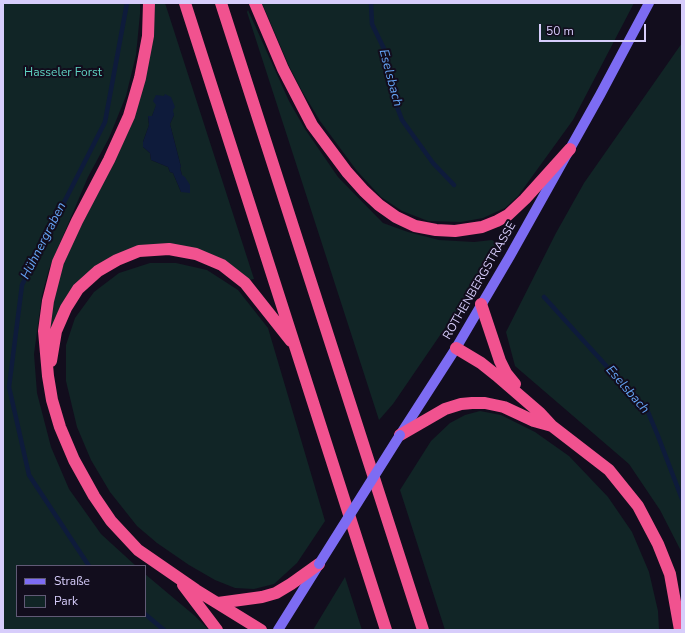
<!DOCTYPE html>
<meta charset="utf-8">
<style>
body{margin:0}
#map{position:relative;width:685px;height:633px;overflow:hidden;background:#120d1d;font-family:"Nunito Sans",sans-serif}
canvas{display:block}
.frame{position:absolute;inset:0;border:4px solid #d7cdfb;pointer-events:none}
.legend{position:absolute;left:16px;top:565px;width:130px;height:52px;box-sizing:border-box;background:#120d1d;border:1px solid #615a76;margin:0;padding:5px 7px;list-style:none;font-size:12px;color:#d7cdfb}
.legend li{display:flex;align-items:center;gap:8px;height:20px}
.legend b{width:20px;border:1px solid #615a76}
.scale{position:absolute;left:539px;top:24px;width:107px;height:18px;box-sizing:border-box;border:2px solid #d7cdfb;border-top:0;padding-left:5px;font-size:12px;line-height:14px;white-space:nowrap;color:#d7cdfb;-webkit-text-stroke:3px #120d1d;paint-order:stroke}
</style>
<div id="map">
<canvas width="685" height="633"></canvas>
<div class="frame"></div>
<ul class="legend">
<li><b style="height:5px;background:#7d6cf3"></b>Straße</li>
<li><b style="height:11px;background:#112526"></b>Park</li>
</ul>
<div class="scale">50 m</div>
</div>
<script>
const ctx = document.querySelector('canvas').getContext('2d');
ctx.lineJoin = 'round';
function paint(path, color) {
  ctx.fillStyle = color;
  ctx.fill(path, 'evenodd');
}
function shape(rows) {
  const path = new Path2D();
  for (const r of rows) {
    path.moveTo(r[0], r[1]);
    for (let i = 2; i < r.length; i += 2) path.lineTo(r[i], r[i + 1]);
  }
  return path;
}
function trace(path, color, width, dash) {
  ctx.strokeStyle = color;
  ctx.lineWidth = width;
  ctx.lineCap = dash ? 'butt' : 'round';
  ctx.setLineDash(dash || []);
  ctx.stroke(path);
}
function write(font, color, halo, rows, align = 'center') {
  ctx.font = font + ' "Nunito Sans",sans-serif';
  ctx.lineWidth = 4;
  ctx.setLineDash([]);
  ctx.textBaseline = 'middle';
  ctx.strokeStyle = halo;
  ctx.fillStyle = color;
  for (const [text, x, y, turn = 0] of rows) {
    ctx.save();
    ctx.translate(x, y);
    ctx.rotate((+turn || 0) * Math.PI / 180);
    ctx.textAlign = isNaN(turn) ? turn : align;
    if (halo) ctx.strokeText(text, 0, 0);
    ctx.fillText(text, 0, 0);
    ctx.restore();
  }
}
const green = shape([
 [3,3,140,3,140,14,136,55,126,96,109,138,88,177,49,269,42,295,34,354,37,393,51,447,69,489,101,534,136,566,17,566,17,616,145,616,145,574,195,616,209,630,3,630],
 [155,3,165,3,254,279,248,280,191,248,102,263,51,336,48,333,49,316,63,261,107,174,153,33],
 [164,96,174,115,170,124,181,167,180,168,182,175,181,192,173,173,170,172,168,167,151,160,150,153,143,147,143,142,149,125,148,117,152,116,157,104],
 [262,3,634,3,573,120,518,196,505,208,483,218,461,222,428,221,402,211,381,197,357,171,320,121,302,91,289,66],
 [248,10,289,101,305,129,338,177,383,223,408,232,439,240,474,242,492,240,501,246,393,404,379,420,247,12],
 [682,43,682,553,660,510,629,464,515,366,506,332,556,233,584,183],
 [150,263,176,263,207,270,238,290,268,328,325,521,297,563,274,584,254,589,235,588,215,580,189,565,157,543,137,526,110,492,91,460,77,427,66,381,66,345,75,318,94,292,119,273],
 [480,411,501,415,535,432,569,456,608,497,632,532,649,572,658,611,659,630,445,630,400,490,431,441,450,423,465,415],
 [345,577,362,630,313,630]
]);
const water = shape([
 [165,94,171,97,175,107,173,110,174,115,170,124,181,167,180,168,182,175,185,177,190,185,190,193,181,192,173,173,170,172,168,167,151,160,150,153,143,147,143,142,149,125,148,116,152,116,156,105,153,101,156,95,164,96]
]);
const stream = shape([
 [371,3,372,24,387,55,391,91,402,120,433,163,454,185],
 [544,297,648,412,658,436,682,499],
 [89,566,29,475,9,387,22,285,105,122,127,3],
 [145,614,164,630]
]);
const secondary = shape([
 [400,435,456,348,510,256,600,95,649,3],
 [278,630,318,566]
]);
const motorway = shape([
 [149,3,148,36,140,78,129,116,109,160,77,221,58,262,48,301,44,331,48,376,52,400,60,427,74,460,94,496,111,521,138,550,196,590,261,630],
 [185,3,386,630],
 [221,3,423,630],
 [255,3,283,69,312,125,347,172,364,191,379,205,396,217,415,226,436,230,455,231,482,227,497,221,508,215,525,199,570,149],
 [481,304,500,361,506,373,515,384],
 [456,348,481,363,496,375,540,413,552,426,609,470,638,506,658,544,670,574,680,630],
 [51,361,56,331,66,308,78,289,98,271,117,260,139,251,169,249,196,254,222,265,245,283,291,341],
 [400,435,445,409,461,404,472,403,485,403,504,407,534,421,552,426],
 [183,585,217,630],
 [218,603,262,597,276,593,291,584,319,564]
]);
const secondaryBridge = shape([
 [319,564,400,435]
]);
const parkNames = [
 ["Hasseler Forst",63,73]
];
const streetNames = [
 ["ROTHENBERGSTRASSE",480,281,-60]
];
const waterNames = [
 ["Eselsbach",390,78,75],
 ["Hühnergraben",44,241,-63],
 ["Eselsbach",627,390,49]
];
paint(green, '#112526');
paint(water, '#0e1b3b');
trace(stream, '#0e1b3b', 4.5);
trace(secondary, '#7d6cf3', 10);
trace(motorway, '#f1528f', 12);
trace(secondaryBridge, '#7d6cf3', 10);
write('12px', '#60d4c3', '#120d1d', parkNames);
write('12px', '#d7cdfb', '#120d1d', streetNames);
write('italic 13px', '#64a3f3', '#120d1d', waterNames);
</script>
